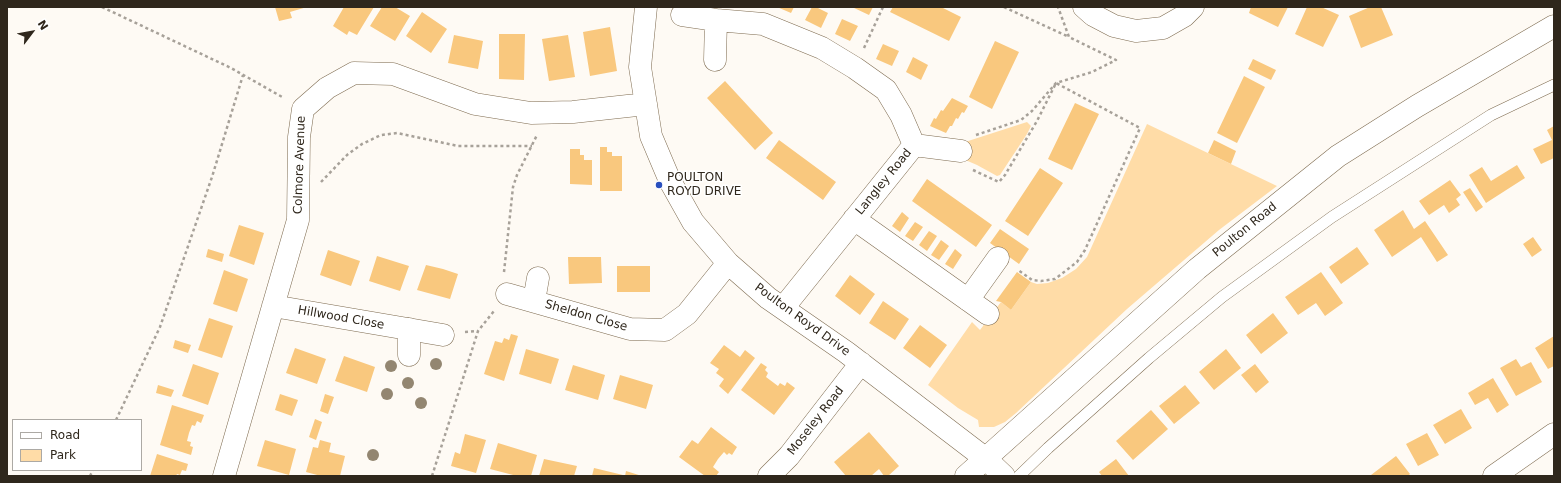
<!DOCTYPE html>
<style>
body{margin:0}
#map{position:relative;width:1561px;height:483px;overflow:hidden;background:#fefaf4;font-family:"DejaVu Sans",sans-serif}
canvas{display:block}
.frame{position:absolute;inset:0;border:8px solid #2f271c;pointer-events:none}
.legend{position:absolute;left:12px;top:419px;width:130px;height:52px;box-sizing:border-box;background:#fff;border:1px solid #aca9a4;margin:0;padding:5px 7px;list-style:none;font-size:12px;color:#2f271c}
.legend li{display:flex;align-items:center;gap:8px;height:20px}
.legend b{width:20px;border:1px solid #aca9a4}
.north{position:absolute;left:12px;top:12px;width:40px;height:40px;-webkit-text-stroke:3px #fff;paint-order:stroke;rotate:58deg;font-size:11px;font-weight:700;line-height:16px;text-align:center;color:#2f271c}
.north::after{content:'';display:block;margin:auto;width:14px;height:18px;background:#2f271c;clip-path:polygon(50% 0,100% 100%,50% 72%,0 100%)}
</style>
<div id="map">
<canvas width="1561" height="483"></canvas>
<div class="frame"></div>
<ul class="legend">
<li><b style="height:5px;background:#fff"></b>Road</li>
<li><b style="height:11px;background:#ffdca7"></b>Park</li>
</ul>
<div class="north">N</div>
</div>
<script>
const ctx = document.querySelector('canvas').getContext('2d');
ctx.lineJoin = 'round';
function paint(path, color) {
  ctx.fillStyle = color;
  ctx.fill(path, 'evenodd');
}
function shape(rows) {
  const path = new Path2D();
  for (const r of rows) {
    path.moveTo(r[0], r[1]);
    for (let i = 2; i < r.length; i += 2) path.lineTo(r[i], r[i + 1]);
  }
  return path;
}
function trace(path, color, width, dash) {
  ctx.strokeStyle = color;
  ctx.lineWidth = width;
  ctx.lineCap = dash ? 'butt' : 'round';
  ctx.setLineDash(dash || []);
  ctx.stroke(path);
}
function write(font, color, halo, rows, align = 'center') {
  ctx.font = font + ' "DejaVu Sans",sans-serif';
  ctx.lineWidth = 3;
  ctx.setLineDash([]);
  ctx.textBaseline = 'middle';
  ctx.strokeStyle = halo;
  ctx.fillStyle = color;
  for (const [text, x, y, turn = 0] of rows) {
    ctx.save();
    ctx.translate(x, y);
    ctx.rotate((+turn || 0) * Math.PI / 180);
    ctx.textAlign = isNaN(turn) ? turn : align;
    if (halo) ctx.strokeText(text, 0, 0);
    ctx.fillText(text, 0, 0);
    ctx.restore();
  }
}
const green = shape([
 [1027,122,1031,126,1027,134,1000,175,997,176,977,165,963,159,965,142],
 [1147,124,1277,186,1219,230,1127,309,1016,413,1005,422,994,427,979,427,978,420,958,408,928,385,972,322,980,330,1001,302,1011,310,1031,282,1037,284,1048,283,1062,278,1076,269,1087,257]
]);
const building = shape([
 [275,7,307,7,290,12,292,18,279,21],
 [344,7,374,7,357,35,349,31,347,35,333,26],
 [382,7,395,7,410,16,395,41,370,26],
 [777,7,794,7,791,13],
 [812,7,816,7,828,13,821,28,805,20],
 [852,7,873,7,869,15],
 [893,7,941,7,961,17,949,41,890,12],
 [1251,7,1288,7,1278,27,1249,13],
 [1307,7,1321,7,1339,15,1323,47,1295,34],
 [1370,7,1381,7,1393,35,1361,48,1349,16],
 [422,12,447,29,431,53,406,36],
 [842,19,858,26,850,41,835,34],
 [610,27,617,71,590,76,583,32],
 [499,34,525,34,524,80,499,79],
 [454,35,483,41,478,69,448,63],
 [568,35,575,77,549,81,542,39],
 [995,41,1019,52,992,109,969,97],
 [883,44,899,51,892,66,876,59],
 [913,57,928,65,921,80,906,72],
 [1253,59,1276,70,1271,80,1248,69],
 [1244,76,1265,87,1237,143,1217,133],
 [725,81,773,133,755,150,707,98],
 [952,98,968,106,964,113,962,112,958,119,956,118,952,126,950,126,946,133,930,126,934,118,936,119,941,110,943,111],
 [1075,103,1099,114,1072,170,1048,159],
 [1554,126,1554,158,1541,164,1533,149,1552,140,1547,130],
 [779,140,836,182,823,200,766,158],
 [1214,140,1236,151,1231,164,1208,153],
 [600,147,607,147,607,152,612,152,612,156,622,156,622,191,600,191],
 [570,149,580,149,580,155,584,155,584,160,592,160,592,185,570,184],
 [1517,165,1525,178,1486,203,1469,175,1482,167,1491,181],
 [1040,168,1063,183,1028,236,1005,221],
 [927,179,992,225,976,247,912,201],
 [1450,180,1461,195,1456,199,1460,205,1449,213,1444,205,1429,215,1419,201],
 [1470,188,1483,207,1476,212,1463,192],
 [1403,210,1414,229,1425,221,1448,255,1437,262,1421,237,1392,257,1374,230],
 [902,212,909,218,900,232,892,226],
 [915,222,923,227,913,241,905,236],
 [239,225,264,233,254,265,229,256],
 [1000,229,1029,249,1019,264,990,243],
 [929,231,937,236,927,251,919,245],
 [1533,237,1542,250,1532,257,1523,244],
 [941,240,949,246,939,260,931,255],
 [1357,247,1369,264,1341,284,1329,267],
 [208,249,224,254,222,262,206,257],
 [955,249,962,255,953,269,945,264],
 [328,250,360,261,351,286,320,275],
 [377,256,409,266,400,291,369,281],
 [568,257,601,257,602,283,569,284],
 [426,265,443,269,458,274,450,299,417,290],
 [617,266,650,266,650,292,617,292],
 [224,270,248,279,237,312,213,304],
 [1017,272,1031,282,1011,310,1001,302,996,301],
 [1321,272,1343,303,1325,316,1316,303,1298,315,1285,297],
 [850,275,875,294,860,315,835,296],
 [883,301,909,319,895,340,869,323],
 [1273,313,1288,333,1261,354,1246,335],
 [209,318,233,326,222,358,198,350],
 [920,325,947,345,930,368,903,348],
 [511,334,518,336,504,381,484,374,495,341,502,343,504,338,509,340],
 [1554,336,1554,366,1548,369,1535,348],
 [175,340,191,345,188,353,173,348],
 [724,345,740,357,745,350,755,358,728,394,719,386,724,379,716,373,719,369,710,363],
 [295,348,326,359,317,384,286,373],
 [526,349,559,359,551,384,519,374],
 [1226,349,1241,368,1214,390,1199,372],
 [344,356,375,367,367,392,335,381],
 [1516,359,1521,367,1531,362,1542,382,1516,396,1500,368],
 [761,363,767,367,765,370,768,373,766,377,778,386,780,383,785,386,787,382,795,388,774,415,741,390],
 [193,364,219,373,208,405,182,396],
 [1255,364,1269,382,1256,393,1241,375],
 [573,365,605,375,598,400,565,390],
 [620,375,653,385,646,409,613,399],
 [1493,378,1509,405,1497,413,1488,398,1475,405,1468,393],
 [158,385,174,390,171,397,156,393],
 [1185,385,1200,403,1174,424,1159,406],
 [280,394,298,400,292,416,275,410],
 [325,394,334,397,328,414,320,411],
 [172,405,204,415,201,423,197,421,195,426,192,425,189,433,187,441,191,442,190,446,193,447,191,455,160,445],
 [1461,409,1472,428,1445,444,1433,425],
 [1151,410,1168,429,1133,460,1116,441],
 [315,419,322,422,316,440,309,437],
 [711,427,737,447,732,455,729,453,727,455,724,452,718,459,713,467,719,472,716,476,705,476,679,457,692,440,698,444],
 [869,432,899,466,888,476,884,476,879,469,871,476,846,476,834,462],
 [1427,433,1439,455,1418,466,1406,444],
 [465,434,486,440,476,473,451,466,455,452,460,454],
 [265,440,296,449,289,475,257,466],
 [320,440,331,443,329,452,345,456,340,476,321,476,306,472,313,447,318,448],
 [498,443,537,455,531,476,517,476,490,469],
 [157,454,188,464,186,471,182,470,180,475,177,474,176,476,150,476],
 [1396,456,1410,474,1408,476,1372,476,1371,475],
 [544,459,577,466,574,476,539,476],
 [1116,459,1129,476,1102,476,1099,472],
 [594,468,623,475,623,476,592,476],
 [626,471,642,476,625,476]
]);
const path = shape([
 [102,7,231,68,284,98],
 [1004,7,1069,37,1058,7],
 [864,48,883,7],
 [976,135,1021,120,1032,111,1056,83,1092,72,1116,60,1069,37],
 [973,170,999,182,1005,175,1037,121,1056,83,1140,128,1085,250,1077,262,1055,279,1041,281,1032,280,1018,270],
 [321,182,347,155,362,144,381,135,397,133,458,146,532,146],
 [504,272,513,187,517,175,537,135],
 [465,332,478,331],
 [116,420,160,327,212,177,243,75],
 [90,476,93,470],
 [432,476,478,331,494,311]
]);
const lane = shape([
 [1019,476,1048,448,1149,358,1222,297,1332,217,1491,115,1554,85]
]);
const street = shape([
 [646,7,640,67,651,136,670,181,693,222,728,263,768,298,846,352,986,459,1004,476],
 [1084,7,1093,15,1114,26,1136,31,1163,28,1184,16,1193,7],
 [682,15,716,20,763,24,822,48,855,68,886,90,901,115,914,145],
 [715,60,716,20],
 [914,145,961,151],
 [854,219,988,314],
 [507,294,630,329,665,330,687,314,728,263],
 [968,300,998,258],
 [534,301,538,278],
 [273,306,443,335],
 [783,308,914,145],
 [409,329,409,355],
 [224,476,298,220,299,137,303,109,327,88,354,73,393,74,475,104,531,113,573,112,646,104],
 [769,476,789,456,861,363],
 [1494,476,1554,434]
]);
const secondary = shape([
 [966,476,1197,269,1338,156,1417,106,1554,26]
]);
const trees = [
 [436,364],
 [391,366],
 [408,383],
 [387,394],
 [421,403],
 [373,455]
];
const markers = [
 [659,185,4,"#294fbe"]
];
const streetNames = [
 ["Colmore Avenue",300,165,-88],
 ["Langley Road",884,182,-51],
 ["Poulton Road",1245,230,-39],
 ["Sheldon Close",586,316,16],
 ["Hillwood Close",341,318,10],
 ["Poulton Royd Drive",802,320,36],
 ["Moseley Road",816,421,-52]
];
const poiNames = [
 ["POULTON",667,178],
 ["ROYD DRIVE",667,192]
];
paint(green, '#ffdca7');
paint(building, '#f9c87e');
trace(lane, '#7e6b50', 12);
trace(street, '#7e6b50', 23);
trace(secondary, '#7e6b50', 23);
trace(path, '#a7a199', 2.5, [3, 3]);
trace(lane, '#fff', 11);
trace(street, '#fff', 22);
trace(secondary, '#fff', 22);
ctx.fillStyle = '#938671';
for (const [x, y] of trees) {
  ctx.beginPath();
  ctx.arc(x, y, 6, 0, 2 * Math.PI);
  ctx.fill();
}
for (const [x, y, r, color] of markers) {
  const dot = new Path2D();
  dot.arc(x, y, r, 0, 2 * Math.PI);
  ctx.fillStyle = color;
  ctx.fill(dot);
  trace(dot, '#fff', 1.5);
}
write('12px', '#2f271c', '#fff', streetNames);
write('12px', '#2f271c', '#fff', poiNames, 'left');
</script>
